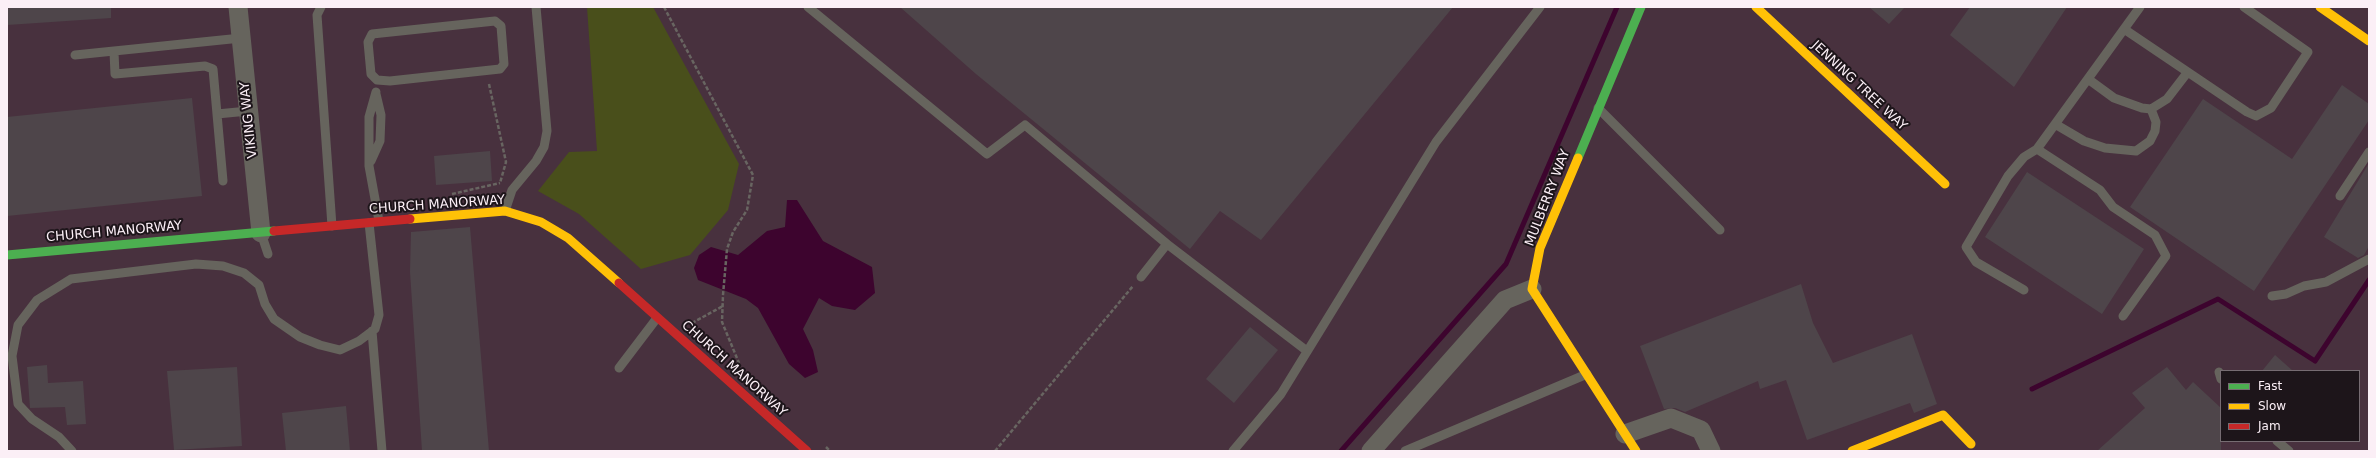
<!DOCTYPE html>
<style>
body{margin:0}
#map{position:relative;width:2376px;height:458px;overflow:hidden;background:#382e33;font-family:"DejaVu Sans",sans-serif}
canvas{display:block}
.frame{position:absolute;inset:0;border:8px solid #fbeff6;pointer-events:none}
.legend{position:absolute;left:2220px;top:370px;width:140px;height:72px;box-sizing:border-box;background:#1d151a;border:1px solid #766c72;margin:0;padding:5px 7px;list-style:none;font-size:12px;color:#fbeff6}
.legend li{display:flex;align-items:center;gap:8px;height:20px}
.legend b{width:20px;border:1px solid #766c72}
</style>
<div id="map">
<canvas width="2376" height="458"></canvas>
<div class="frame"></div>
<ul class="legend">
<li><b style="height:5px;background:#4caf50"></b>Fast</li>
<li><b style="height:5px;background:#ffc107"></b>Slow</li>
<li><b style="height:5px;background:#c62828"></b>Jam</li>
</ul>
</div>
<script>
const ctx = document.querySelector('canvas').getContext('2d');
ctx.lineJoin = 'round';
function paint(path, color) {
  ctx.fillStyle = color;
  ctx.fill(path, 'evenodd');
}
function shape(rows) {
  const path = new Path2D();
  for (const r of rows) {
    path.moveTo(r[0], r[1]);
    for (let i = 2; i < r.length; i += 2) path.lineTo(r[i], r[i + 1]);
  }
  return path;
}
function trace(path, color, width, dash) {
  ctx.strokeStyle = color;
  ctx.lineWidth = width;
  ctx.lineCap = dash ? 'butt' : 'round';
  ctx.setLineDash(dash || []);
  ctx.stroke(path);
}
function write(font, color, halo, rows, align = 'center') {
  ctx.font = font + ' "DejaVu Sans",sans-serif';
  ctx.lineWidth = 4;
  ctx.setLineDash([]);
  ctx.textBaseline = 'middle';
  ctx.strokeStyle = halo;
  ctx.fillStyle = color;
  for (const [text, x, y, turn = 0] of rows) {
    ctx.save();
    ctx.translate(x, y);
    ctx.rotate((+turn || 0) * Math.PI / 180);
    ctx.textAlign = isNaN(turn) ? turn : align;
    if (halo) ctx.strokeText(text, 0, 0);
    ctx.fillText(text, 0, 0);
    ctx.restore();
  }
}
const built = shape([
 [7,7,2369,7,2369,451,7,451],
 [2221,371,2359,371,2359,441,2221,441]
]);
const green = shape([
 [587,7,653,7,739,164,728,210,690,255,641,269,579,214,538,191,569,152,597,151]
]);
const water = shape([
 [787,200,797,200,823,241,872,267,875,293,855,310,832,306,819,298,803,329,813,350,818,372,805,378,789,364,758,308,746,299,698,280,694,268,699,255,711,247,738,255,767,231,785,227]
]);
const stream = shape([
 [2032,389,2218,299,2315,361,2369,280],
 [1341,451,1506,264,1617,7]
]);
const building = shape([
 [7,7,111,7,111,18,7,25],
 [900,7,1453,7,1261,240,1220,211,1190,249,976,74],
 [1869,7,1905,7,1889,24],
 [1970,7,2067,7,2014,87,1950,35],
 [2342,85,2369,104,2369,120,2254,291,2130,207,2203,99,2292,159],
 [192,98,202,196,7,216,7,117],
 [490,151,492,181,436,185,434,156],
 [2369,163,2369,246,2364,255,2358,258,2324,237],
 [2027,172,2144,249,2102,314,1985,237],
 [470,227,489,451,422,451,410,272,411,232],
 [1801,284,1813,323,1833,363,1912,334,1937,404,1914,413,1910,403,1807,440,1786,380,1760,389,1758,381,1685,412,1675,408,1664,409,1640,346],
 [1250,327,1278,350,1234,403,1206,379],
 [2275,355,2293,371,2262,371],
 [47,365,48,383,83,381,86,424,67,425,65,407,30,408,27,367],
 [237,367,242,446,174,450,167,371],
 [2167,367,2186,390,2193,382,2221,408,2221,451,2097,451,2145,408,2132,393],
 [346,406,350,451,286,451,282,413]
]);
const path = shape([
 [664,7,753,175,747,210,733,232,727,249,723,295,722,322,739,363],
 [489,84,506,162,500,183],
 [452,194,500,183],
 [692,323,723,306],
 [826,447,830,451],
 [995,451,1133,286]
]);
const lane = shape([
 [321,7,317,15,332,226],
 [808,7,987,154,1025,125,1167,244],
 [495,21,501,26,504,64,500,69,390,81,377,80,371,74,368,42,372,34,495,21],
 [2124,29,2247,112,2256,116,2271,108,2308,52,2244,7],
 [114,52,115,74,205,66,213,69,217,114,248,111],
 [75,55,241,38],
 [2088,79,2114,98,2142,108,2151,109,2167,99,2187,73],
 [376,92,369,117,369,166,379,221],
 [1598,108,1720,230],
 [217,114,223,181],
 [2055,124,2084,141,2105,148,2136,151,2150,141,2155,131,2156,122,2151,109],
 [371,161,380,141,381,115,376,94],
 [2340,196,2369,152],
 [505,211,512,190,536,161,544,147,547,131,536,7],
 [261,233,268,254],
 [1141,277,1167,244,1307,351],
 [2024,290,1976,262,1966,247,2008,176,2024,157,2037,149],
 [2272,296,2286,294,2304,286,2326,282,2369,259],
 [2123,316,2166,256,2155,235,2113,207,2100,190,2037,149,2140,7],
 [372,331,382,451],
 [619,368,657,318],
 [2219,372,2221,379],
 [2277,441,2289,451],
 [72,451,59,437,32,419,18,404,12,356,18,325,37,300,71,279,196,264,223,266,244,273,259,285,265,304,274,319,300,337,320,345,340,350,359,341,375,329,379,315,369,223],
 [1233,451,1281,394,1436,142,1540,7],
 [1405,451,1587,374]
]);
const street = shape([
 [238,7,261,233],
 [1625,434,1671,418,1701,430,1711,451],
 [1371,451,1505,300,1532,289]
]);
const fast = shape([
 [1578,158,1641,7],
 [7,255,274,231]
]);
const slow = shape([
 [1756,7,1945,184],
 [2320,7,2369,41],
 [1578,158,1540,248,1532,289,1636,451],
 [410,219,505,211,541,222,568,238,619,283],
 [1852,451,1943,415,1971,444]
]);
const jam = shape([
 [274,231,410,219],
 [619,283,807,451]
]);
const streetNames = [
 ["JENNING TREE WAY",1859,86,43],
 ["VIKING WAY",249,120,-96],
 ["MULBERRY WAY",1548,198,-69],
 ["CHURCH MANORWAY",437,205,-4],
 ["CHURCH MANORWAY",114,232,-5],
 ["CHURCH MANORWAY",734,369,42]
];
paint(built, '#48313e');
paint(green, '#494f1b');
paint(water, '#3d042e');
trace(stream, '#3d042e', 5);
paint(building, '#4e454a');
trace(path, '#686561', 2.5, [4, 2]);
trace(lane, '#66645d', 9);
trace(street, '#66645d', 19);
trace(fast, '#4caf50', 9);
trace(slow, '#ffc107', 9);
trace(jam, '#c62828', 9);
write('13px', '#fbeff6', '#1d151a', streetNames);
</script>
